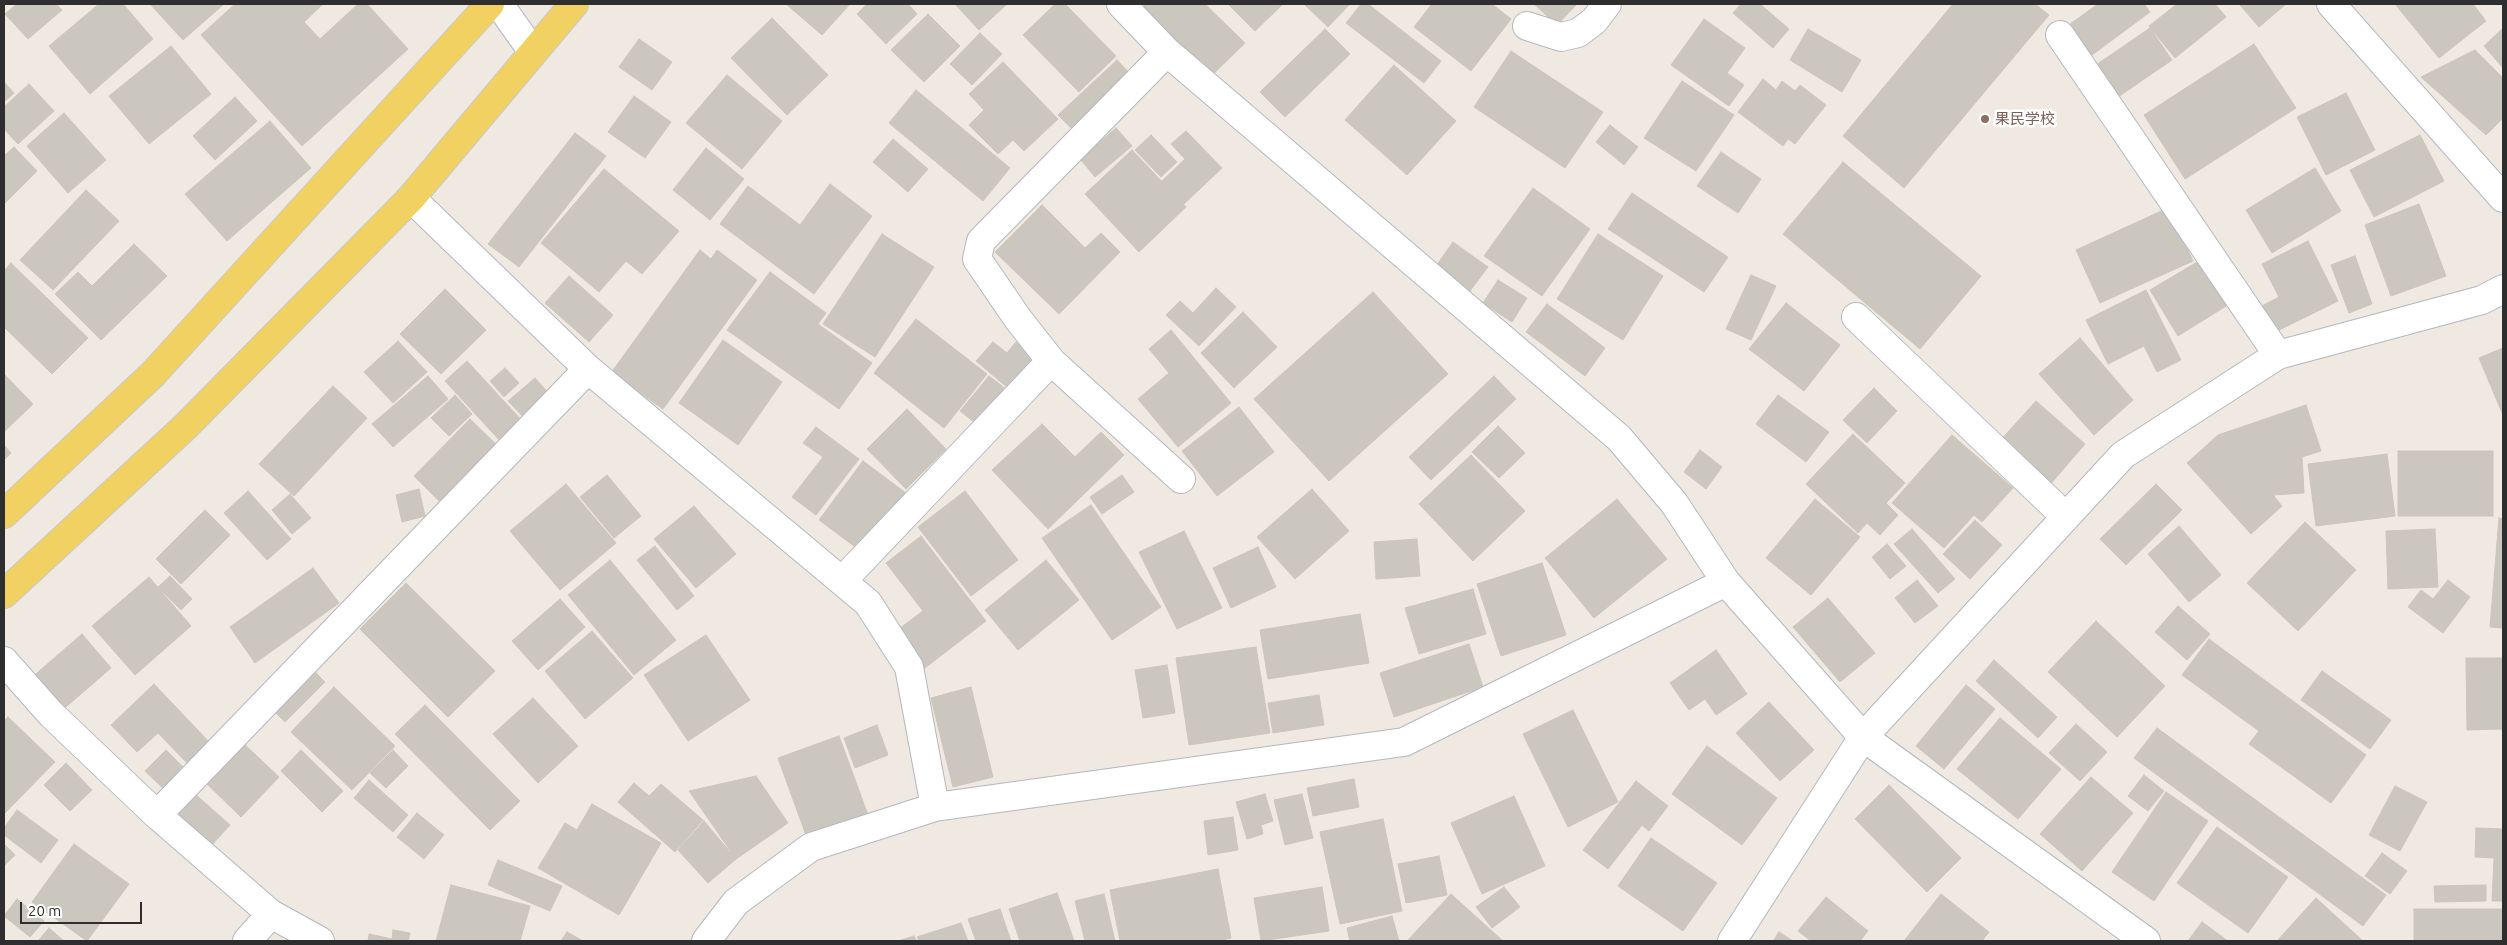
<!DOCTYPE html>
<meta charset="utf-8">
<style>
body{margin:0}
#map{position:relative;width:2507px;height:945px;overflow:hidden;background:#efe9e1;font-family:Ubuntu,sans-serif}
canvas{display:block}
.frame{position:absolute;inset:0;border:5px solid #2e2e2e;pointer-events:none}
.scale{position:absolute;left:20px;top:902px;width:122px;height:22px;box-sizing:border-box;border:2px solid #2e2e2e;border-top:0;padding-left:6px;font-size:15px;line-height:18px;white-space:nowrap;color:#2e2e2e;-webkit-text-stroke:4px #fff;paint-order:stroke}
</style>
<div id="map">
<canvas width="2507" height="945"></canvas>
<div class="frame"></div>
<div class="scale">20 m</div>
</div>
<script>
const ctx = document.querySelector('canvas').getContext('2d');
ctx.lineJoin = 'round';
function paint(path, color) {
  ctx.fillStyle = color;
  ctx.fill(path, 'evenodd');
}
function shape(rows) {
  const path = new Path2D();
  for (const r of rows) {
    path.moveTo(r[0], r[1]);
    for (let i = 2; i < r.length; i += 2) path.lineTo(r[i], r[i + 1]);
  }
  return path;
}
function trace(path, color, width, dash) {
  ctx.strokeStyle = color;
  ctx.lineWidth = width;
  ctx.lineCap = dash ? 'butt' : 'round';
  ctx.setLineDash(dash || []);
  ctx.stroke(path);
}
function write(font, color, halo, rows, align = 'center') {
  ctx.font = font + ' Ubuntu,"Noto Sans SC",sans-serif';
  ctx.lineWidth = 5;
  ctx.setLineDash([]);
  ctx.textBaseline = 'middle';
  ctx.strokeStyle = halo;
  ctx.fillStyle = color;
  for (const [text, x, y, turn = 0] of rows) {
    ctx.save();
    ctx.translate(x, y);
    ctx.rotate((+turn || 0) * Math.PI / 180);
    ctx.textAlign = isNaN(turn) ? turn : align;
    if (halo) ctx.strokeText(text, 0, 0);
    ctx.fillText(text, 0, 0);
    ctx.restore();
  }
}
const building = shape([
 [17,4,56,4,62,10,28,39,5,14,17,4],
 [99,4,123,4,153,39,90,94,49,46,99,4],
 [150,4,224,4,183,40,150,4],
 [235,4,323,4,304,22,320,39,358,4,367,4,408,49,302,146,201,35,235,4],
 [786,4,850,4,822,35,786,4],
 [867,4,908,4,917,14,886,44,857,14,867,4],
 [955,4,1007,4,979,30,955,4],
 [1055,4,1065,4,1116,56,1079,92,1023,35,1055,4],
 [1146,4,1205,4,1245,43,1206,81,1137,13,1146,4],
 [1228,4,1283,4,1255,31,1228,4],
 [1304,4,1350,4,1328,27,1304,4],
 [1361,4,1368,4,1441,61,1424,83,1346,23,1361,4],
 [1432,4,1492,4,1511,19,1471,71,1414,27,1432,4],
 [1534,4,1577,4,1557,25,1534,4],
 [1741,4,1760,4,1789,29,1773,48,1733,13,1741,4],
 [1953,4,2035,4,2049,15,1904,188,1843,136,1953,4],
 [2098,4,2144,4,2150,12,2088,58,2066,27,2098,4],
 [2177,4,2215,4,2226,17,2175,58,2149,26,2177,4],
 [2239,4,2286,4,2259,27,2239,4],
 [2395,4,2473,4,2486,21,2439,58,2395,4],
 [928,14,960,46,924,82,891,50,928,14],
 [772,18,828,75,787,115,731,58,772,18],
 [1704,19,1745,48,1727,73,1744,85,1729,106,1671,65,1704,19],
 [2150,28,2172,60,2118,97,2096,65,2150,28],
 [2503,28,2503,68,2484,46,2503,28],
 [1325,29,1350,54,1285,117,1260,92,1325,29],
 [1808,29,1861,60,1842,92,1790,60,1808,29],
 [980,33,1002,54,972,85,950,64,980,33],
 [639,39,672,62,652,90,619,67,639,39],
 [2254,44,2296,108,2185,179,2144,115,2254,44],
 [171,46,211,94,149,144,109,96,171,46],
 [2475,50,2503,78,2503,118,2486,135,2421,77,2475,50],
 [1511,51,1603,112,1565,168,1474,107,1511,51],
 [1117,60,1133,77,1075,132,1058,115,1117,60],
 [1003,62,1058,119,1024,151,1013,140,998,154,969,125,984,110,969,94,1003,62],
 [1394,65,1456,121,1407,175,1345,120,1394,65],
 [727,75,782,121,742,169,686,123,727,75],
 [1763,79,1776,90,1782,81,1795,91,1800,85,1826,105,1795,144,1788,139,1783,146,1738,112,1763,79],
 [1682,81,1734,115,1696,171,1644,138,1682,81],
 [4,82,14,93,4,102,4,82],
 [29,84,54,111,18,144,4,129,4,107,29,84],
 [916,90,1010,168,983,201,889,123,916,90],
 [2346,93,2375,150,2326,175,2297,117,2346,93],
 [634,96,671,122,645,158,608,132,634,96],
 [235,97,257,121,215,160,193,136,235,97],
 [64,113,106,160,68,193,27,146,64,113],
 [270,121,311,168,227,241,185,194,270,121],
 [1610,125,1638,147,1624,165,1596,142,1610,125],
 [1116,128,1132,146,1095,177,1080,159,1116,128],
 [1186,131,1222,168,1184,204,1162,181,1185,159,1171,144,1186,131],
 [575,133,606,156,519,267,488,244,575,133],
 [1151,135,1177,162,1161,177,1135,150,1151,135],
 [2420,135,2444,181,2374,217,2350,170,2420,135],
 [893,139,928,169,908,192,873,162,893,139],
 [14,147,37,171,4,204,4,156,14,147],
 [706,148,744,179,710,220,673,190,706,148],
 [1132,150,1186,207,1139,252,1085,194,1132,150],
 [1721,152,1761,179,1738,213,1697,186,1721,152],
 [1843,162,1981,276,1920,349,1783,234,1843,162],
 [2315,168,2341,211,2272,253,2246,210,2315,168],
 [604,169,679,231,642,274,626,261,599,292,541,243,604,169],
 [830,184,872,216,814,294,720,224,748,186,800,225,830,184],
 [1533,188,1590,229,1542,296,1484,256,1533,188],
 [86,190,119,221,53,290,20,260,86,190],
 [1632,193,1728,257,1704,292,1608,229,1632,193],
 [2419,204,2446,276,2391,296,2365,225,2419,204],
 [1042,205,1085,248,1101,233,1120,252,1059,314,995,252,1042,205],
 [2168,208,2193,261,2100,303,2076,250,2168,208],
 [882,234,934,267,875,357,823,324,882,234],
 [1598,234,1663,276,1623,340,1557,299,1598,234],
 [2308,241,2338,301,2273,333,2260,307,2279,297,2262,264,2308,241],
 [1453,242,1488,267,1470,291,1436,266,1453,242],
 [134,244,167,276,101,340,55,294,78,272,92,286,134,244],
 [700,250,711,259,717,250,757,280,663,409,611,373,700,250],
 [2355,256,2372,304,2349,313,2331,265,2355,256],
 [2204,258,2231,303,2178,336,2150,290,2204,258],
 [11,263,88,338,52,374,4,327,4,271,11,263],
 [770,272,826,313,818,324,872,363,839,409,727,330,770,272],
 [1751,275,1776,286,1751,340,1726,329,1751,275],
 [569,276,613,315,589,342,545,303,569,276],
 [1498,280,1527,298,1512,322,1483,303,1498,280],
 [1216,288,1236,307,1199,346,1166,315,1180,301,1193,313,1216,288],
 [445,289,486,330,441,374,400,334,445,289],
 [2146,290,2181,360,2157,372,2144,346,2108,364,2086,320,2146,290],
 [1373,292,1448,374,1329,481,1254,399,1373,292],
 [1786,303,1840,345,1804,391,1749,349,1786,303],
 [1547,304,1605,348,1585,376,1526,332,1547,304],
 [1243,312,1277,347,1234,388,1201,353,1243,312],
 [916,319,987,374,944,428,874,373,916,319],
 [1171,330,1231,403,1178,447,1138,399,1169,373,1149,349,1171,330],
 [2080,338,2133,400,2094,435,2039,374,2080,338],
 [723,340,782,382,738,445,679,403,723,340],
 [398,341,427,372,393,403,364,372,398,341],
 [993,342,1007,353,1016,342,1042,363,1015,394,976,361,993,342],
 [2503,348,2503,415,2479,358,2503,348],
 [467,361,525,424,503,444,445,381,467,361],
 [505,368,519,383,504,397,490,381,505,368],
 [4,374,33,404,5,431,4,430,4,374],
 [428,376,448,399,393,447,372,424,428,376],
 [989,376,1011,393,983,429,960,411,989,376],
 [1494,376,1516,399,1431,480,1409,457,1494,376],
 [535,378,553,398,527,421,508,401,535,378],
 [333,386,367,418,294,496,259,464,333,386],
 [1874,388,1897,411,1867,443,1843,420,1874,388],
 [455,395,472,414,449,436,431,418,455,395],
 [1778,395,1829,432,1806,462,1756,424,1778,395],
 [2036,401,2085,444,2048,487,1998,443,2036,401],
 [2306,405,2321,451,2302,457,2304,493,2273,495,2282,506,2251,534,2187,463,2218,435,2306,405],
 [1239,407,1274,452,1217,496,1182,451,1239,407],
 [907,409,946,449,906,489,867,449,907,409],
 [470,419,501,449,445,507,414,476,470,419],
 [1042,424,1075,457,1101,432,1124,455,1048,529,992,470,1042,424],
 [1498,426,1525,453,1499,478,1472,452,1498,426],
 [816,427,859,459,816,515,792,497,823,457,803,443,816,427],
 [1853,434,1905,483,1886,503,1898,515,1880,535,1867,523,1858,533,1806,484,1853,434],
 [1952,435,2013,488,1982,522,1974,515,1944,548,1892,503,1952,435],
 [4,445,11,453,4,460,4,445],
 [1700,450,1722,467,1706,489,1684,472,1700,450],
 [2398,451,2493,451,2493,516,2398,516,2398,451],
 [2387,454,2395,516,2316,526,2308,464,2387,454],
 [1471,455,1525,511,1473,561,1419,504,1471,455],
 [863,461,906,493,862,552,819,520,863,461],
 [607,475,641,516,614,538,580,497,607,475],
 [1122,475,1134,492,1102,514,1090,497,1122,475],
 [566,484,616,543,560,590,510,531,566,484],
 [2156,484,2182,510,2126,565,2100,539,2156,484],
 [419,489,425,516,402,522,396,495,419,489],
 [1312,489,1349,531,1295,579,1257,537,1312,489],
 [248,491,291,539,267,560,224,513,248,491],
 [965,491,1018,560,971,596,918,527,965,491],
 [290,494,311,518,292,534,272,510,290,494],
 [1617,499,1667,559,1594,618,1545,558,1617,499],
 [1815,499,1860,537,1811,595,1766,558,1815,499],
 [1091,505,1161,607,1112,640,1042,538,1091,505],
 [694,506,736,554,696,588,654,539,694,506],
 [205,510,230,535,181,584,156,559,205,510],
 [2499,518,2503,519,2503,628,2490,627,2499,518],
 [1975,520,2002,545,1970,579,1943,554,1975,520],
 [2305,522,2356,570,2298,631,2247,583,2305,522],
 [2179,526,2221,575,2189,602,2148,554,2179,526],
 [1912,529,1955,579,1938,593,1894,544,1912,529],
 [2435,529,2438,587,2388,589,2386,531,2435,529],
 [1184,531,1222,608,1177,629,1139,552,1184,531],
 [921,536,986,621,921,671,892,634,923,611,886,563,921,536],
 [1417,539,1420,576,1376,579,1374,542,1417,539],
 [1887,544,1906,566,1890,579,1872,557,1887,544],
 [655,546,694,596,677,610,637,560,655,546],
 [1258,547,1276,587,1231,608,1213,568,1258,547],
 [610,560,676,640,634,675,568,595,610,560],
 [1046,560,1079,600,1018,650,985,610,1046,560],
 [1542,563,1566,635,1501,656,1477,584,1542,563],
 [313,568,339,603,255,663,230,627,313,568],
 [170,576,192,599,181,610,158,587,170,576],
 [149,577,191,626,135,675,92,626,149,577],
 [1917,580,1938,606,1915,623,1895,598,1917,580],
 [2448,580,2470,597,2443,633,2408,607,2421,590,2433,599,2448,580],
 [406,583,495,671,448,717,360,629,406,583],
 [1473,589,1486,634,1419,654,1405,608,1473,589],
 [1828,598,1875,653,1840,682,1793,627,1828,598],
 [560,599,585,627,538,670,512,641,560,599],
 [2178,606,2210,634,2187,660,2155,632,2178,606],
 [1360,614,1369,663,1268,679,1260,630,1360,614],
 [2096,621,2165,686,2117,737,2048,672,2096,621],
 [592,631,633,678,585,719,545,671,592,631],
 [82,634,111,668,59,713,30,679,82,634],
 [706,635,750,700,688,741,644,675,706,635],
 [2209,639,2366,755,2331,803,2249,744,2259,731,2182,675,2209,639],
 [1469,644,1483,687,1394,717,1380,673,1469,644],
 [1256,647,1270,733,1189,745,1176,658,1256,647],
 [1716,650,1747,694,1716,715,1705,699,1689,710,1670,683,1716,650],
 [2466,658,2503,658,2503,729,2467,730,2466,658],
 [1994,660,2057,717,2038,738,1976,681,1994,660],
 [307,664,325,682,285,722,268,705,307,664],
 [1167,665,1175,713,1143,718,1135,670,1167,665],
 [2322,671,2391,720,2370,749,2301,700,2322,671],
 [154,684,212,745,190,766,158,733,137,752,111,725,154,684],
 [1966,685,1995,709,1944,769,1916,746,1966,685],
 [334,687,395,746,352,790,291,732,334,687],
 [971,687,993,777,953,787,931,698,971,687],
 [1319,695,1324,725,1273,733,1268,703,1319,695],
 [533,698,578,746,538,783,493,734,533,698],
 [1769,702,1814,750,1780,781,1736,733,1769,702],
 [425,705,520,801,490,830,395,734,425,705],
 [1573,710,1618,802,1568,827,1523,734,1573,710],
 [8,717,55,762,4,814,4,721,8,717],
 [2000,718,2061,769,2018,819,1957,769,2000,718],
 [2076,724,2107,752,2080,781,2049,753,2076,724],
 [877,725,888,755,855,768,844,738,877,725],
 [2157,728,2386,895,2363,926,2134,758,2157,728],
 [839,736,868,815,807,838,778,758,839,736],
 [242,742,279,777,241,817,204,781,242,742],
 [1707,746,1777,798,1742,845,1672,794,1707,746],
 [166,750,191,775,171,796,145,771,166,750],
 [301,750,343,791,322,812,281,771,301,750],
 [393,750,408,766,386,788,370,773,393,750],
 [66,763,92,790,70,811,44,785,66,763],
 [2144,775,2164,791,2148,811,2128,796,2144,775],
 [756,776,788,823,736,859,689,791,756,776],
 [2091,777,2133,813,2082,871,2040,834,2091,777],
 [1354,779,1359,807,1313,816,1307,788,1354,779],
 [369,780,408,815,393,832,354,798,369,780],
 [1636,781,1668,806,1649,831,1642,825,1608,869,1583,850,1636,781],
 [634,783,649,796,661,784,703,820,675,852,618,802,634,783],
 [1889,785,1961,858,1927,892,1855,819,1889,785],
 [186,786,230,825,210,847,166,809,186,786],
 [2395,786,2427,802,2400,851,2369,835,2395,786],
 [2166,792,2208,821,2154,901,2112,872,2166,792],
 [1265,794,1273,821,1261,825,1263,834,1247,839,1236,802,1265,794],
 [1302,794,1313,838,1285,845,1274,800,1302,794],
 [1514,796,1545,866,1482,894,1451,823,1514,796],
 [592,804,661,843,619,915,538,868,565,823,577,830,592,804],
 [17,810,58,840,41,863,4,835,4,828,17,810],
 [417,813,444,835,424,859,397,837,417,813],
 [1233,817,1238,850,1208,855,1204,821,1233,817],
 [1383,819,1402,911,1340,924,1320,832,1383,819],
 [704,821,736,859,708,883,678,850,704,821],
 [2217,827,2288,877,2248,933,2177,883,2217,827],
 [2476,828,2503,829,2503,901,2492,901,2494,858,2475,857,2476,828],
 [1651,838,1717,883,1683,931,1618,886,1651,838],
 [4,844,15,855,4,866,4,844],
 [74,844,129,884,87,941,32,902,74,844],
 [2382,853,2407,871,2390,894,2365,876,2382,853],
 [1439,856,1447,895,1406,903,1398,864,1439,856],
 [498,860,562,886,550,911,488,885,498,860],
 [1218,869,1231,938,1217,941,1120,941,1110,890,1218,869],
 [451,885,530,906,520,941,436,941,451,885],
 [2486,885,2486,901,2435,902,2434,886,2486,885],
 [1322,887,1329,931,1261,941,1254,898,1322,887],
 [1504,887,1520,907,1492,928,1476,907,1504,887],
 [1057,893,1074,941,1020,941,1009,909,1057,893],
 [1104,894,1115,941,1085,941,1075,901,1104,894],
 [1451,894,1503,941,1407,941,1451,894],
 [1941,894,1989,932,1982,941,1904,941,1941,894],
 [1826,897,1868,931,1860,941,1811,941,1798,931,1826,897],
 [2316,898,2363,941,2277,941,2316,898],
 [17,899,44,921,30,937,4,916,17,899],
 [1000,909,1011,941,976,941,968,919,1000,909],
 [2414,909,2503,909,2503,941,2414,941,2414,909],
 [1392,916,1399,941,1350,941,1347,928,1392,916],
 [2202,922,2228,941,2188,941,2202,922],
 [961,923,968,941,919,941,917,937,961,923],
 [49,928,64,941,38,941,49,928],
 [393,930,410,933,408,941,368,941,369,934,392,939,393,930],
 [567,932,583,941,561,941,567,932],
 [1779,932,1793,941,1773,941,1779,932],
 [914,936,916,941,898,941,914,936]
]);
const street = shape([
 [499,4,533,52],
 [1121,4,1167,52,1619,438,1674,503,1726,582,1863,737,2146,941],
 [2331,4,2503,198],
 [1527,26,1561,37,1578,33,1594,21,1607,4],
 [2060,35,2278,355],
 [1167,52,981,241,977,259,1018,319,1051,361,1181,479],
 [411,198,588,369,868,603,909,667,935,807],
 [1856,317,2066,517],
 [842,581,1051,361],
 [4,661,51,714,157,815,271,914,320,941],
 [157,815,588,369],
 [247,941,271,914],
 [706,941,736,902,811,847,935,807,1404,742,1726,582],
 [1732,941,1863,737,2123,455,2278,355,2482,300,2503,289]
]);
const primary = shape([
 [4,514,153,374,490,4],
 [4,594,186,426,411,198,574,4]
]);
const markers = [
 [1985,119,5,"#8d6e63"]
];
const educationNames = [
 ["果民学校",1995,119]
];
paint(building, '#cbc7bf');
trace(building, '#cbc5ba', 1);
trace(street, '#b4b7c1', 30);
trace(primary, '#c9c9c9', 30);
trace(street, '#fff', 28);
trace(primary, '#f2d163', 28);
for (const [x, y, r, color] of markers) {
  const dot = new Path2D();
  dot.arc(x, y, r, 0, 2 * Math.PI);
  ctx.fillStyle = color;
  ctx.fill(dot);
  trace(dot, '#fff', 2);
}
write('15px', '#785e54', '#fff', educationNames, 'left');
</script>
